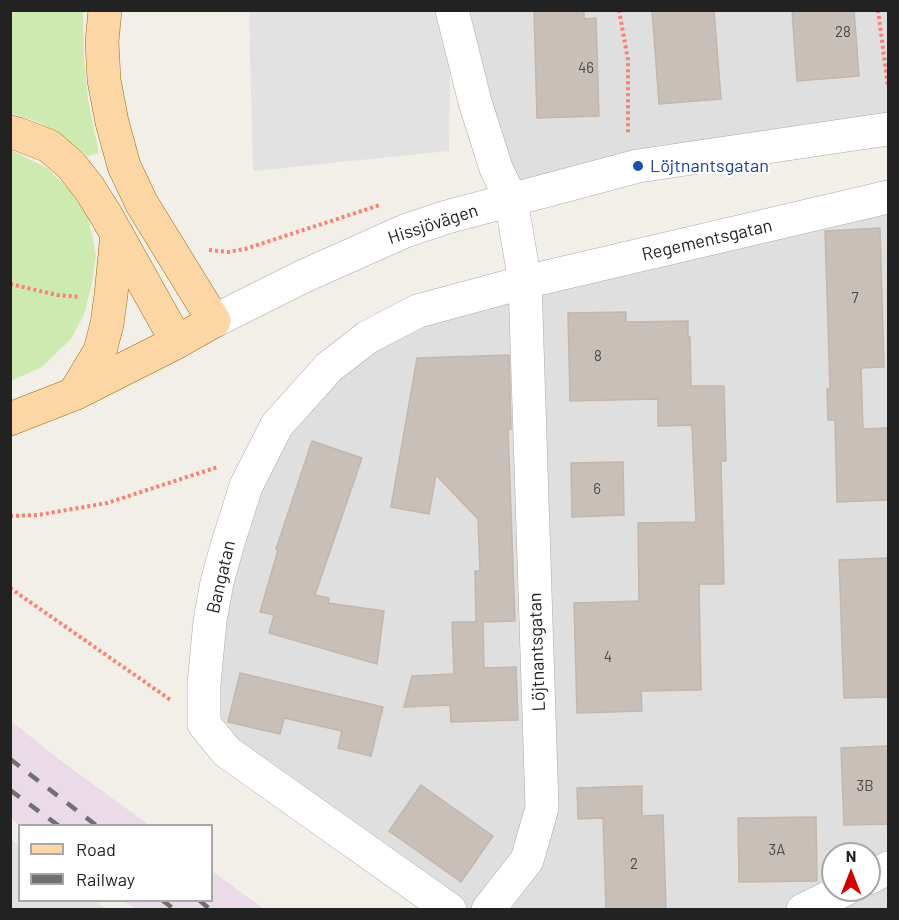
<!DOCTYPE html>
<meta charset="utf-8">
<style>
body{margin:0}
#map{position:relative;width:899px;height:920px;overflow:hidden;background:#f2efe9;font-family:Barlow,sans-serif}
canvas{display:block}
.frame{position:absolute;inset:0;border:12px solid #222;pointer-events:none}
.legend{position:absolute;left:18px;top:824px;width:195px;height:78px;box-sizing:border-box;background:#fff;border:2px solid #a7a7a7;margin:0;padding:8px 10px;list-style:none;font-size:18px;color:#222}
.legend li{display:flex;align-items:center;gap:12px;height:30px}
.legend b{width:30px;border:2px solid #a7a7a7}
.north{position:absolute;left:821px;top:842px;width:60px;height:60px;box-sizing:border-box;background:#fff;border:2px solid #a7a7a7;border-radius:50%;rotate:0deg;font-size:16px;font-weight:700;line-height:24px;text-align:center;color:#222}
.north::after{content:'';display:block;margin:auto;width:21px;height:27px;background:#d40000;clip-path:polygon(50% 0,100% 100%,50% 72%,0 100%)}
</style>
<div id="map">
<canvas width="899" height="920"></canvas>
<div class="frame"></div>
<ul class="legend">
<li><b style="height:8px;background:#fcd6a4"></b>Road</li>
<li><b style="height:8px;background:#707070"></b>Railway</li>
</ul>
<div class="north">N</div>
</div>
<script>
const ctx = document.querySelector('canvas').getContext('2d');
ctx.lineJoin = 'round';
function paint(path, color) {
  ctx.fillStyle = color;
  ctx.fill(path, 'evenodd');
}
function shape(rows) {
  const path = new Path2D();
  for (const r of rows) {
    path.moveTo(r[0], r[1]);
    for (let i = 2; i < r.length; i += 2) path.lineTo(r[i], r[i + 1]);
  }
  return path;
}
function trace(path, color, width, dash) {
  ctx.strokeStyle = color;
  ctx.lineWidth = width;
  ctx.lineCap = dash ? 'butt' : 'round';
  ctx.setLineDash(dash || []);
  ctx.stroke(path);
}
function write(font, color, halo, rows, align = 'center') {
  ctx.font = font + ' Barlow,sans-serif';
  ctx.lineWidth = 4.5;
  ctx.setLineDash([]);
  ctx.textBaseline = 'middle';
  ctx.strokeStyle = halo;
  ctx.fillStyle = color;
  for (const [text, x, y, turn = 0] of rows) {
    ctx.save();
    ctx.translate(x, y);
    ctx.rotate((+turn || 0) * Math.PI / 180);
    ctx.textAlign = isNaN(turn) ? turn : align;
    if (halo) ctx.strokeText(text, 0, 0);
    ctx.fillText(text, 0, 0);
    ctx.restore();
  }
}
const residential = shape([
 [452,11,888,11,888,129,511,200],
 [888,197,888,909,450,909,227,752,204,684,246,486,368,337],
 [833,854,869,854,869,890,833,890]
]);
const industrial = shape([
 [11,721,60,760,149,825,20,826,11,818],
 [212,871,264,909,136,909,123,901,212,900]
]);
const grass = shape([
 [14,11,83,11,84,58,88,100,99,153,88,156,61,135,38,122,11,113,11,15],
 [11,150,47,168,70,191,89,220,96,255,92,283,84,315,71,339,42,367,11,381]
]);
const parking = shape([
 [249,11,437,11,450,65,449,151,253,171],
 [11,839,19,846,20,900,95,901,108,909,11,909]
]);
const building = shape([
 [534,10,584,10,584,19,596,18,599,116,537,118,534,10],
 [652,10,714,10,721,99,659,104,652,10],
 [792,10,854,10,859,76,797,81,792,10],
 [880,228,884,367,861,368,863,429,888,428,888,500,837,502,835,420,828,420,827,389,830,389,825,231,880,228],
 [626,312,626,322,688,321,688,337,690,337,691,386,724,386,726,461,721,461,724,584,699,584,701,690,641,691,642,711,577,713,574,603,639,601,638,523,696,522,692,425,658,426,658,399,570,401,568,313,626,312],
 [509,355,511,429,508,429,515,621,483,622,484,668,516,667,518,720,451,722,450,705,404,707,412,676,454,674,452,622,476,622,475,571,480,571,478,519,436,475,429,514,391,507,417,358,509,355],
 [312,441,362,458,315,595,329,598,328,603,384,611,377,664,269,633,274,615,260,612,278,550,276,549,312,441],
 [623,462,624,515,572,517,571,463,623,462],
 [888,558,888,697,844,698,839,560,888,558],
 [240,673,383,707,371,756,338,748,342,731,284,718,280,734,228,722,240,673],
 [888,746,888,824,844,825,841,748,888,746],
 [421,785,493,836,461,882,389,831,421,785],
 [642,786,642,816,663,815,666,909,606,909,603,818,578,819,577,788,642,786],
 [816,817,817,881,739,882,738,818,816,817]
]);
const path = shape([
 [619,10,628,60,628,135],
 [878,10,888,87],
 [209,250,228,252,245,249,380,205],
 [10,284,57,295,80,297],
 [10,516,38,515,107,503,218,467],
 [10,588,172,701]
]);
const minor = shape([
 [452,10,475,102,496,168,511,200,525,282,542,808,527,860,488,910],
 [214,321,304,276,405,231,447,217,638,166,888,129],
 [869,878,888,868],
 [450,910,227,752,204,724,204,684,210,621,217,582,228,543,246,486,277,425,329,367,368,337,418,311,525,282,888,197],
 [803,910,844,890]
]);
const major = shape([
 [10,132,18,134,49,146,71,165,89,188,106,215,177,342],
 [74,394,100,351,107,324,111,295,117,234],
 [10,419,74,394,177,342,214,321,142,204,124,166,112,122,104,80,102,42,105,10]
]);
const rail = shape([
 [10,759,97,826],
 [10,790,59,826],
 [162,900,175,910],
 [199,900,211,910]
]);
const markers = [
 [638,166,6,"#1a4fb4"]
];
const numberNames = [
 ["28",843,32],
 ["46",586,68],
 ["7",855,298],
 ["8",598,356],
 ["6",597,489],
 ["4",608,657],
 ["3B",865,786],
 ["3A",777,850],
 ["2",634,864]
];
const transitNames = [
 ["Löjtnantsgatan",650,166]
];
const streetNames = [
 ["Hissjövägen",433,224,-18],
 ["Regementsgatan",707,240,-13],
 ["Bangatan",221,577,-77],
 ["Löjtnantsgatan",537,652,-92]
];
paint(residential, '#e0dfdf');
paint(industrial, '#ebdbe8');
paint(grass, '#cdebb0');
paint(parking, '#e2e2e2');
paint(building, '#c7bfb8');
trace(building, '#c4b6ab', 1.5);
trace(minor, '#a9a9a9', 34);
trace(major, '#a06b00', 34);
trace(path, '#fa8072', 4, [3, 3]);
trace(minor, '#fff', 33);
trace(major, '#fcd6a4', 33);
trace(rail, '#707070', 4.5, [12, 12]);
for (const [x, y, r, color] of markers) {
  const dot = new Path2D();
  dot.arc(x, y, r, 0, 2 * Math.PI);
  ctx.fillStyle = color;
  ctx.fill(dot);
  trace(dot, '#fff', 2);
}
write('15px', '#4b4948', null, numberNames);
write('18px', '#164399', '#fff', transitNames, 'left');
write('18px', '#222', '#fff', streetNames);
</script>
